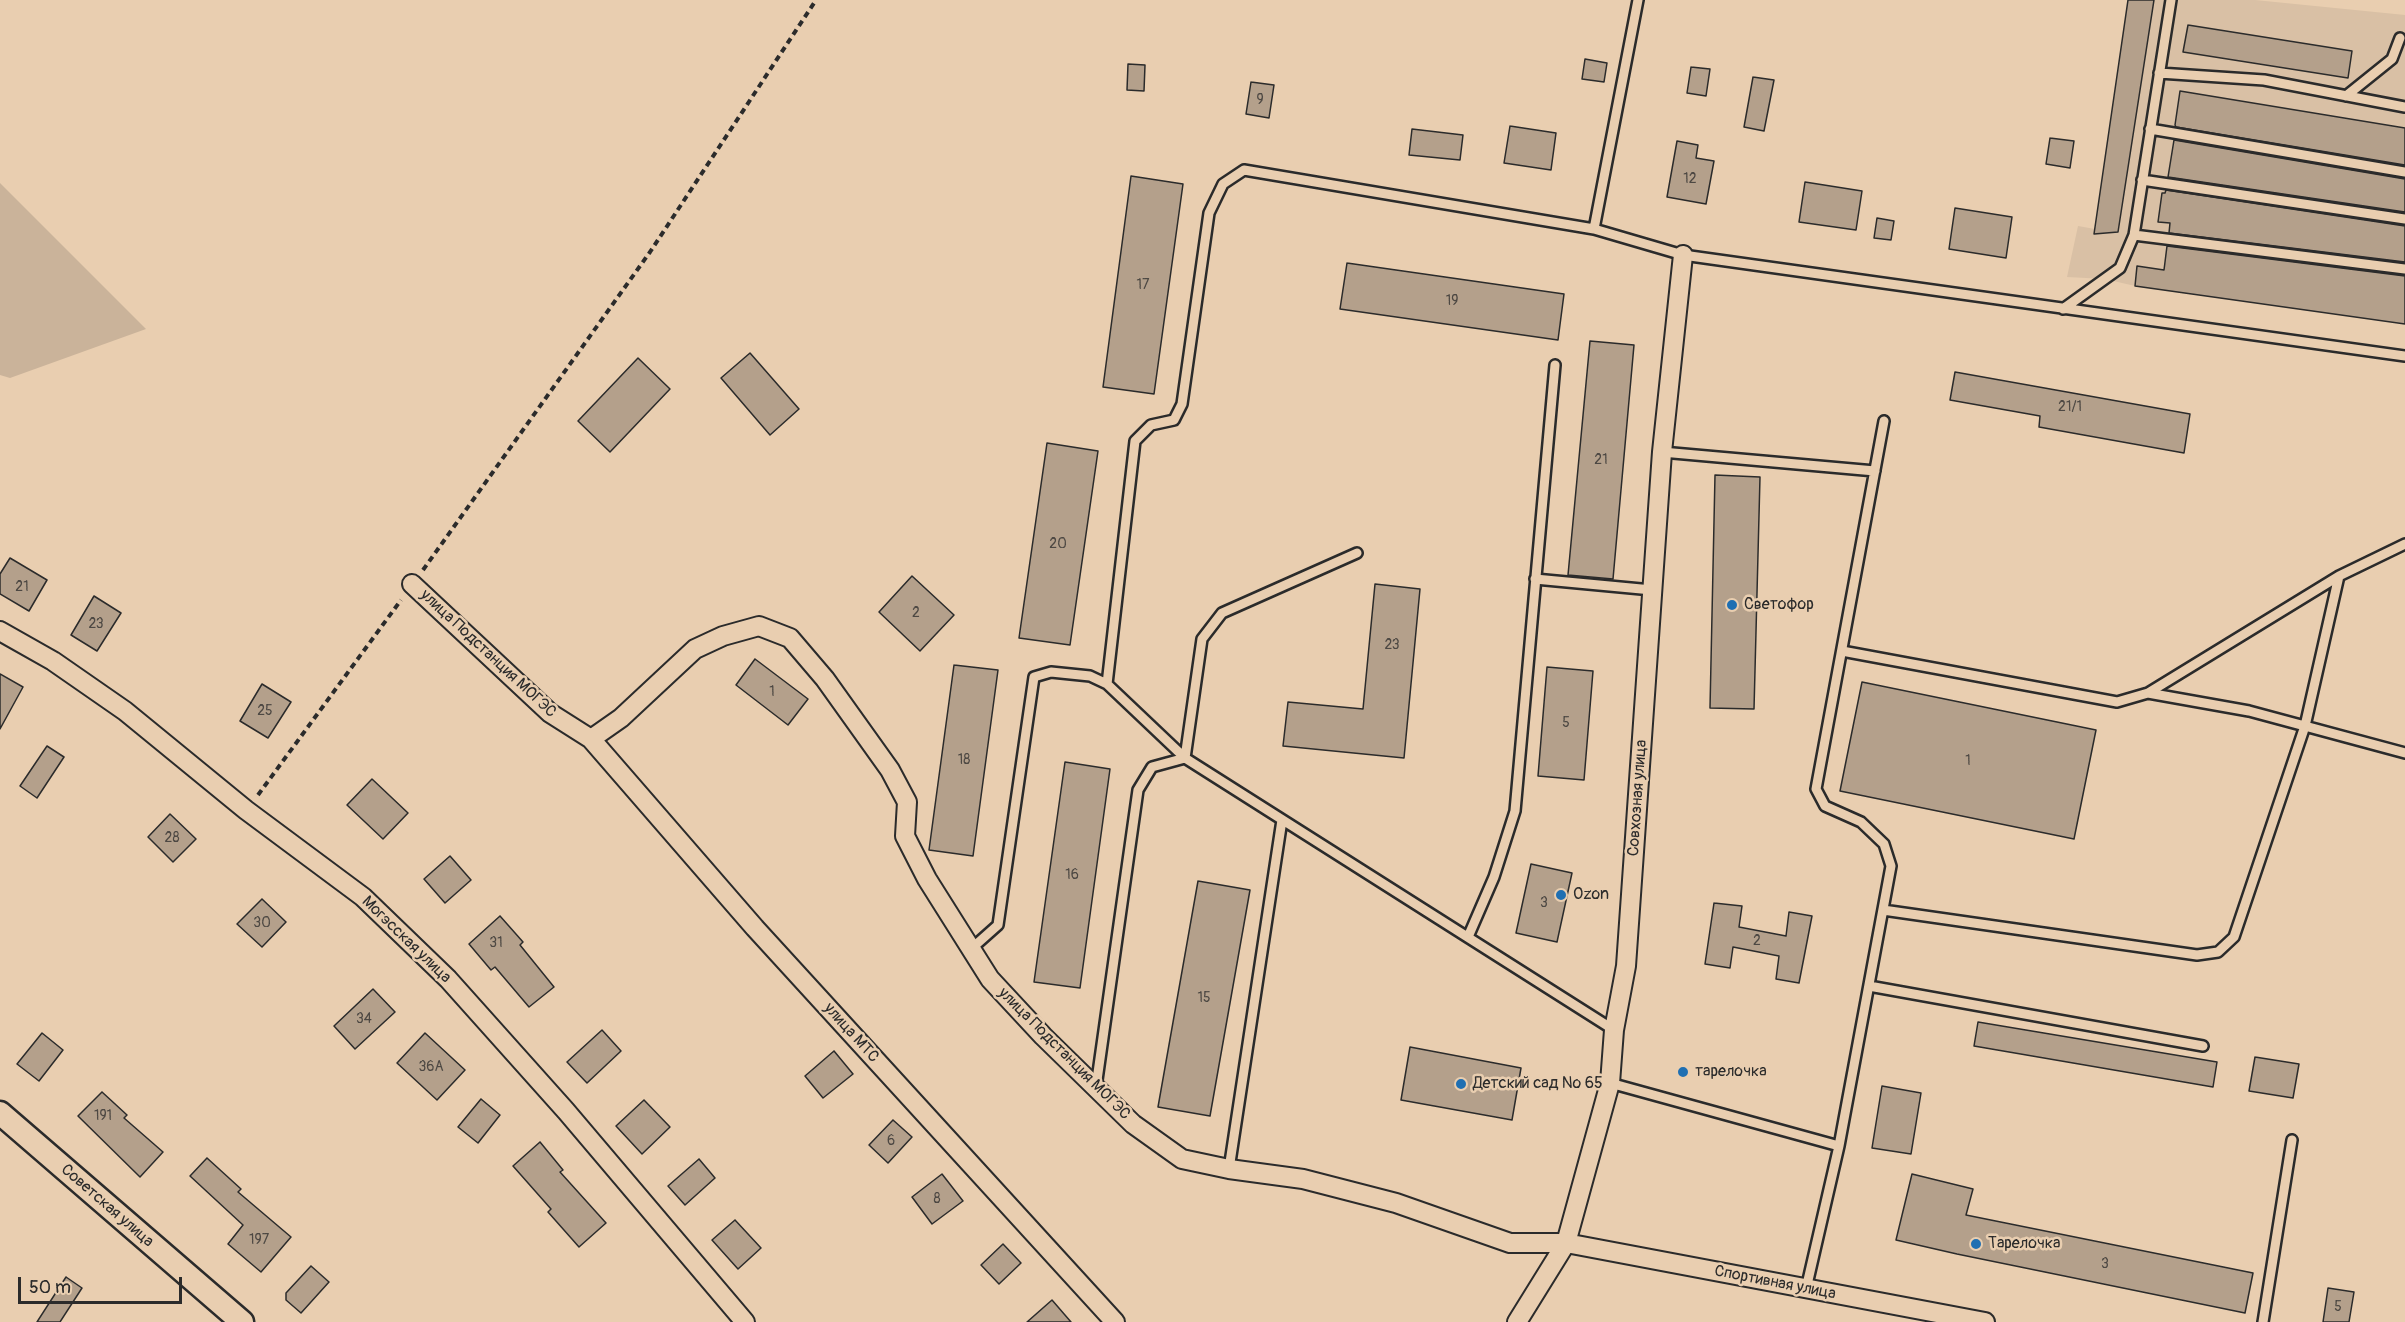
<!DOCTYPE html>
<meta charset="utf-8">
<style>
body{margin:0}
#map{position:relative;width:2405px;height:1322px;overflow:hidden;background:#e9ceb0;font-family:Pangolin,sans-serif}
canvas{display:block}
.scale{position:absolute;left:18px;top:1277px;width:164px;height:27px;box-sizing:border-box;border:3px solid #2b2b2b;border-top:0;padding-left:8px;font-size:18px;line-height:21px;white-space:nowrap;color:#2b2b2b;-webkit-text-stroke:4px #e9ceb0;paint-order:stroke}
</style>
<div id="map">
<canvas width="2405" height="1322"></canvas>
<div class="scale">50 m</div>
</div>
<script>
const ctx = document.querySelector('canvas').getContext('2d');
ctx.lineJoin = 'round';
function paint(path, color) {
  ctx.fillStyle = color;
  ctx.fill(path, 'evenodd');
}
function shape(rows) {
  const path = new Path2D();
  for (const r of rows) {
    path.moveTo(r[0], r[1]);
    for (let i = 2; i < r.length; i += 2) path.lineTo(r[i], r[i + 1]);
  }
  return path;
}
function trace(path, color, width, dash) {
  ctx.strokeStyle = color;
  ctx.lineWidth = width;
  ctx.lineCap = dash ? 'butt' : 'round';
  ctx.setLineDash(dash || []);
  ctx.stroke(path);
}
function write(font, color, halo, rows, align = 'center') {
  ctx.font = font + ' Pangolin,sans-serif';
  ctx.lineWidth = 5;
  ctx.setLineDash([]);
  ctx.textBaseline = 'middle';
  ctx.strokeStyle = halo;
  ctx.fillStyle = color;
  for (const [text, x, y, turn = 0] of rows) {
    ctx.save();
    ctx.translate(x, y);
    ctx.rotate((+turn || 0) * Math.PI / 180);
    ctx.textAlign = isNaN(turn) ? turn : align;
    if (halo) ctx.strokeText(text, 0, 0);
    ctx.fillText(text, 0, 0);
    ctx.restore();
  }
}
const built = shape([
 [2128,0,2255,0,2405,15,2405,324,2135,286,2105,279,2067,277,2078,226,2095,229]
]);
const green = shape([
 [0,183,146,329,10,378,0,375]
]);
const building = shape([
 [2128,0,2154,0,2118,232,2094,234,2128,0],
 [2188,25,2352,51,2348,78,2183,52,2188,25],
 [1585,59,1607,63,1604,82,1582,79,1585,59],
 [1128,64,1145,65,1144,91,1127,90,1128,64],
 [1691,67,1710,69,1706,96,1687,93,1691,67],
 [1753,77,1774,80,1764,131,1744,127,1753,77],
 [1251,82,1274,85,1269,118,1246,114,1251,82],
 [2180,91,2405,128,2405,165,2176,127,2175,125,2180,91],
 [1510,126,1556,133,1551,170,1504,163,1510,126],
 [1412,129,1463,135,1460,160,1409,155,1412,129],
 [2050,138,2074,141,2070,168,2046,164,2050,138],
 [2174,140,2405,179,2405,212,2168,177,2174,140],
 [1677,141,1698,145,1696,158,1714,161,1706,204,1667,197,1677,141],
 [1131,176,1183,184,1154,394,1103,387,1131,176],
 [1805,182,1862,191,1856,230,1799,222,1805,182],
 [2166,190,2405,226,2405,262,2169,233,2170,223,2158,222,2162,193,2165,193,2166,190],
 [1955,208,2012,217,2006,258,1949,249,1955,208],
 [1877,218,1894,221,1891,240,1874,238,1877,218],
 [2167,246,2405,276,2405,324,2135,286,2137,266,2164,270,2167,246],
 [1347,263,1564,294,1558,340,1340,309,1347,263],
 [1590,341,1634,345,1613,579,1568,575,1590,341],
 [750,353,799,409,770,435,721,378,750,353],
 [638,358,670,389,610,452,578,421,638,358],
 [1955,372,2190,414,2184,453,2039,427,2040,416,1950,400,1955,372],
 [1047,443,1098,451,1070,645,1019,638,1047,443],
 [1715,475,1760,477,1754,709,1710,708,1715,475],
 [10,558,47,580,29,611,0,594,0,574,10,558],
 [912,576,954,615,920,651,879,612,912,576],
 [1375,584,1420,589,1404,758,1283,746,1288,702,1363,709,1375,584],
 [94,596,121,613,97,651,71,635,94,596],
 [755,659,808,699,788,725,736,685,755,659],
 [954,665,998,670,973,856,929,850,954,665],
 [1547,667,1593,671,1584,780,1538,776,1547,667],
 [0,674,23,687,0,729,0,674],
 [1862,682,2096,730,2074,839,1840,791,1862,682],
 [262,684,291,702,268,738,240,721,262,684],
 [47,746,64,757,37,798,20,786,47,746],
 [1065,762,1110,769,1080,988,1034,982,1065,762],
 [372,779,408,813,383,839,347,805,372,779],
 [170,814,196,839,173,862,148,837,170,814],
 [450,856,471,880,445,903,424,879,450,856],
 [1531,864,1572,873,1557,942,1516,933,1531,864],
 [1198,881,1250,890,1210,1116,1158,1107,1198,881],
 [262,899,286,922,262,947,237,924,262,899],
 [1714,903,1742,906,1739,927,1786,936,1789,912,1812,916,1799,983,1776,979,1779,956,1733,947,1730,968,1705,964,1714,903],
 [500,916,523,942,520,945,554,987,529,1007,495,967,491,970,469,944,500,916],
 [373,989,395,1012,355,1049,334,1026,373,989],
 [1978,1022,2217,1062,2213,1087,1974,1046,1978,1022],
 [602,1030,621,1051,587,1083,567,1062,602,1030],
 [42,1033,63,1050,39,1081,17,1064,42,1033],
 [425,1033,465,1070,437,1100,397,1063,425,1033],
 [1410,1047,1521,1068,1512,1120,1401,1100,1410,1047],
 [834,1051,853,1074,823,1098,805,1076,834,1051],
 [2255,1057,2299,1064,2293,1098,2249,1091,2255,1057],
 [1882,1086,1921,1093,1911,1154,1872,1148,1882,1086],
 [102,1092,127,1115,124,1118,163,1152,140,1177,78,1116,102,1092],
 [481,1099,500,1115,478,1143,458,1127,481,1099],
 [644,1100,670,1127,642,1154,616,1126,644,1100],
 [893,1120,912,1137,888,1163,869,1145,893,1120],
 [540,1142,563,1170,560,1172,606,1223,579,1247,548,1212,551,1209,513,1166,540,1142],
 [207,1158,241,1189,238,1192,291,1237,261,1272,228,1244,243,1225,190,1176,207,1158],
 [699,1159,715,1178,685,1205,668,1186,699,1159],
 [942,1174,963,1201,932,1224,912,1197,942,1174],
 [1912,1174,1973,1189,1966,1215,2253,1273,2245,1313,1957,1254,1896,1240,1912,1174],
 [735,1220,761,1248,738,1269,712,1240,735,1220],
 [1003,1244,1021,1263,999,1284,981,1265,1003,1244],
 [311,1266,329,1282,301,1313,286,1300,286,1293,311,1266],
 [66,1277,82,1288,60,1322,37,1322,66,1277],
 [2328,1288,2354,1292,2349,1322,2323,1322,2328,1288],
 [1052,1300,1071,1322,1027,1322,1052,1300]
]);
const path = shape([
 [423,570,650,252,816,0],
 [258,795,401,600]
]);
const service = shape([
 [2159,73,2264,80,2405,107],
 [2346,96,2392,59,2400,38],
 [2150,129,2405,172],
 [2142,180,2405,219],
 [1594,229,1638,0],
 [2134,235,2405,269],
 [2063,309,2120,268,2134,235,2171,0],
 [1662,452,1875,471],
 [1535,579,1652,590],
 [1842,651,2117,702,2148,693,2339,576,2405,544],
 [1107,684,1135,441,1151,425,1174,420,1182,404,1209,213,1223,184,1244,170,1594,229,1683,255,2405,356],
 [2148,693,2249,711,2405,753],
 [1883,910,2197,955,2218,952,2234,937,2305,726,2339,576],
 [1468,937,1494,877,1515,811,1555,365],
 [971,949,998,925,1034,677,1051,672,1090,676,1107,684,1185,758,1614,1030],
 [1869,986,2203,1046],
 [1610,1083,1839,1146,1806,1289],
 [1096,1087,1138,790,1152,767,1185,758,1202,639,1222,613,1357,553],
 [1839,1146,1891,866,1884,844,1861,822,1825,806,1816,789,1884,421],
 [1229,1169,1282,820],
 [2263,1322,2292,1140]
]);
const minor = shape([
 [412,584,550,713,591,739,621,718,695,649,723,636,759,626,790,638,825,679,890,770,907,802,905,836,927,879,990,979,1043,1036,1133,1124,1182,1159,1229,1169,1303,1179,1396,1203,1510,1243,1566,1243,1985,1322],
 [0,631,53,661,125,711,246,810,363,897,448,979,566,1111,745,1322],
 [591,739,755,928,1115,1322],
 [1517,1322,1566,1243,1610,1083,1614,1030,1626,966,1662,452,1683,255]
]);
const tertiary = shape([
 [0,1113,242,1322]
]);
const markers = [
 [1732,605,6,"#1f6fb2"],
 [1561,895,6,"#1f6fb2"],
 [1683,1072,6,"#1f6fb2"],
 [1461,1084,6,"#1f6fb2"],
 [1976,1244,6,"#1f6fb2"]
];
const numberNames = [
 ["9",1260,100],
 ["12",1690,179],
 ["17",1143,285],
 ["19",1452,301],
 ["21/1",2070,407],
 ["21",1601,460],
 ["20",1058,544],
 ["21",22,587],
 ["2",916,613],
 ["23",96,624],
 ["23",1392,645],
 ["1",772,692],
 ["25",265,711],
 ["5",1566,723],
 ["18",964,760],
 ["1",1968,761],
 ["28",172,838],
 ["16",1072,875],
 ["3",1544,903],
 ["30",262,923],
 ["2",1757,941],
 ["31",496,943],
 ["15",1204,998],
 ["34",364,1019],
 ["36А",431,1067],
 ["191",103,1116],
 ["6",891,1141],
 ["8",937,1199],
 ["197",259,1240],
 ["3",2105,1264],
 ["5",2338,1307]
];
const poiNames = [
 ["Светофор",1744,605],
 ["Ozon",1573,895],
 ["тарелочка",1695,1072],
 ["Детский сад № 65",1473,1084],
 ["Тарелочка",1988,1244]
];
const streetNames = [
 ["улица Подстанция МОГЭС",488,654,43],
 ["Совхозная улица",1638,798,-86],
 ["Могэсская улица",406,940,44],
 ["улица МТС",851,1033,48],
 ["улица Подстанция МОГЭС",1064,1054,45],
 ["Советская улица",107,1206,41],
 ["Спортивная улица",1775,1283,11]
];
paint(built, '#d9c0a5');
paint(green, '#cab39a');
paint(building, '#b4a08b');
trace(building, '#2b2b2b', 1.5);
trace(service, '#2b2b2b', 14);
trace(minor, '#2b2b2b', 22);
trace(tertiary, '#2b2b2b', 27);
trace(path, '#2b2b2b', 4, [6, 4.5]);
trace(service, '#e9ceb0', 9);
trace(minor, '#e9ceb0', 18);
trace(tertiary, '#e9ceb0', 22);
for (const [x, y, r, color] of markers) {
  const dot = new Path2D();
  dot.arc(x, y, r, 0, 2 * Math.PI);
  ctx.fillStyle = color;
  ctx.fill(dot);
  trace(dot, '#e9ceb0', 2);
}
write('14px', '#4d4843', null, numberNames);
write('16px', '#2b2b2b', '#e9ceb0', poiNames, 'left');
write('16px', '#2b2b2b', '#e9ceb0', streetNames);
</script>
